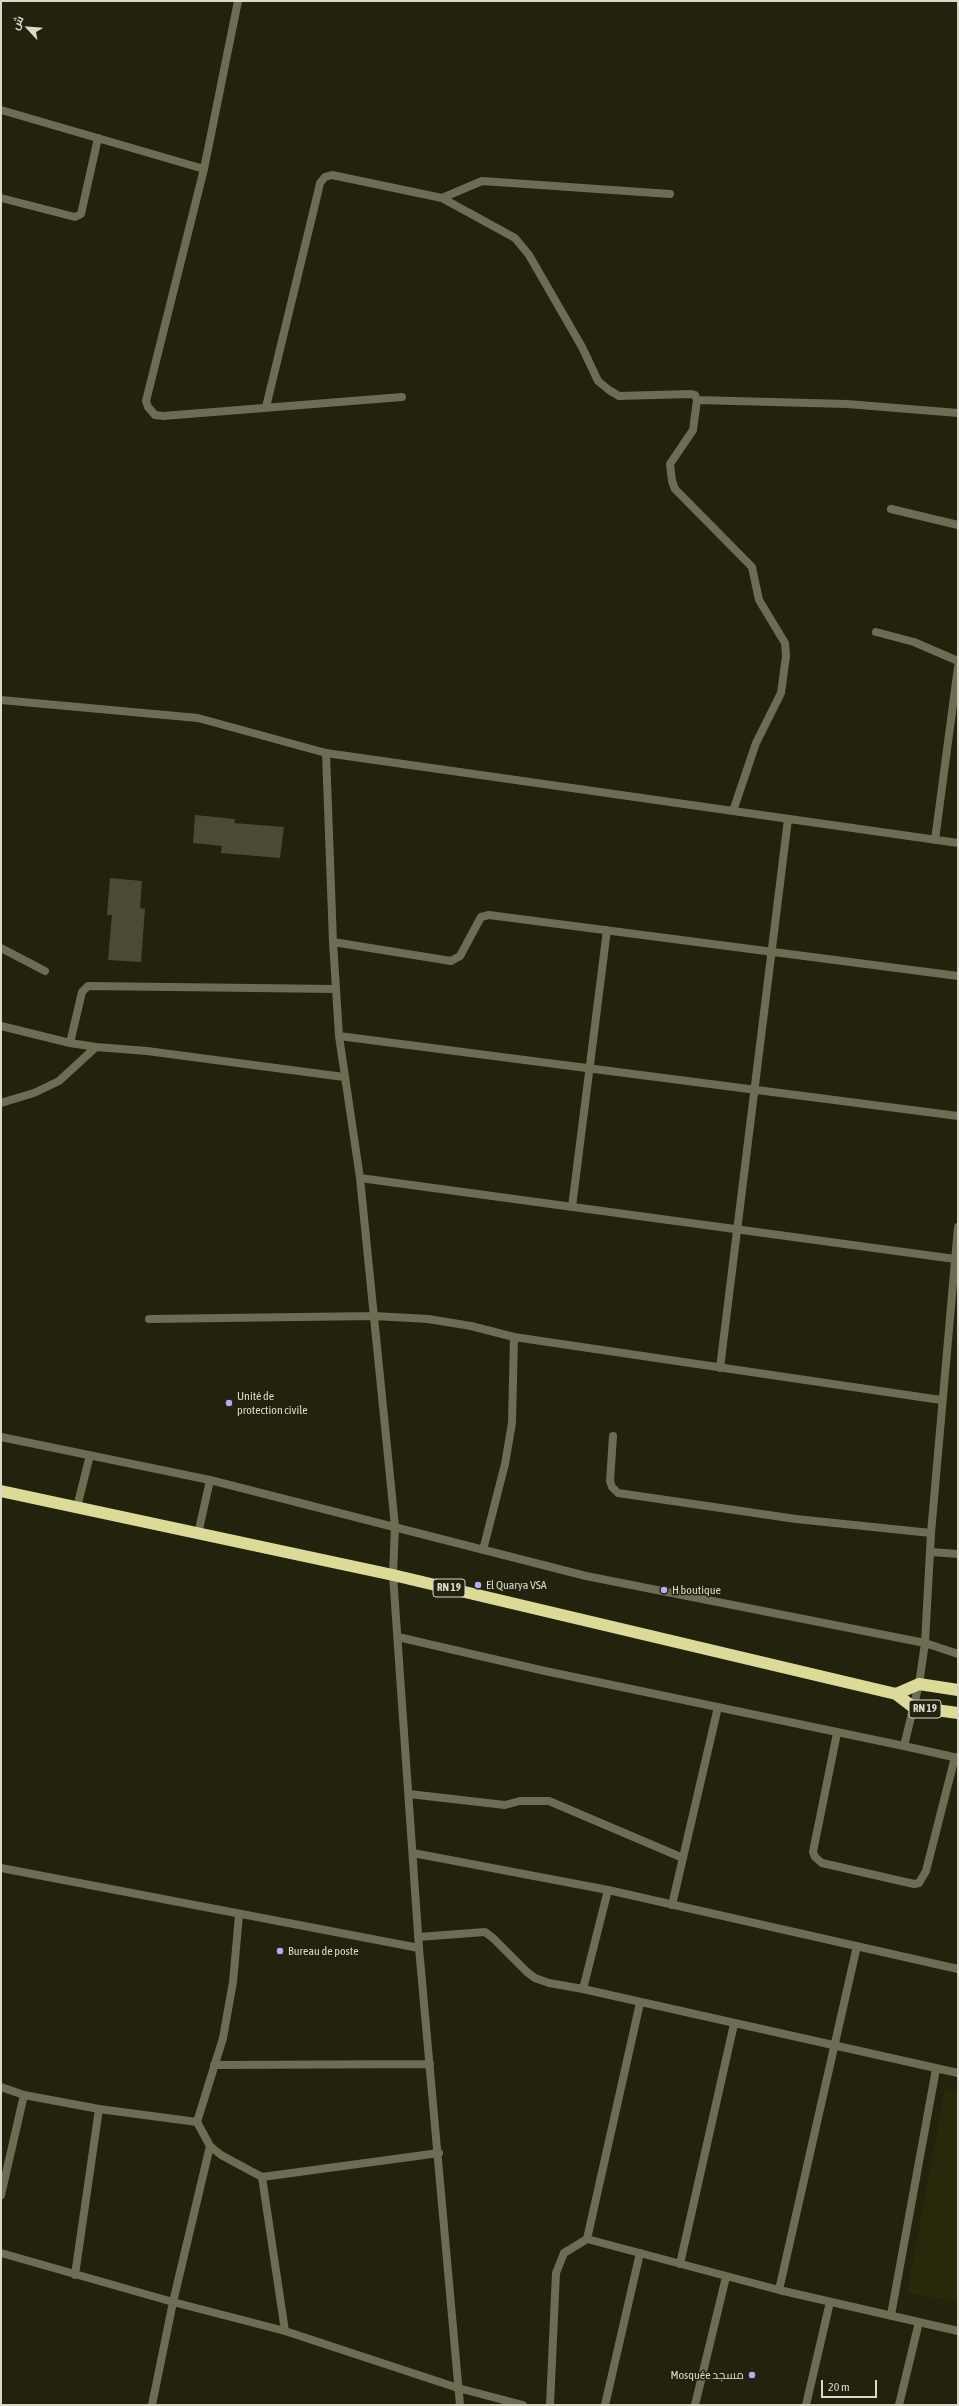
<!DOCTYPE html>
<meta charset="utf-8">
<style>
body{margin:0}
#map{position:relative;width:959px;height:2406px;overflow:hidden;background:#22220d;font-family:"Asap Condensed",Cairo,sans-serif}
canvas{display:block}
.frame{position:absolute;inset:0;border:2px solid #d9d9cc;pointer-events:none}
.north{position:absolute;left:8px;top:8px;width:40px;height:40px;-webkit-text-stroke:3px #22220d;paint-order:stroke;rotate:296deg;font-size:11px;font-weight:700;line-height:16px;text-align:center;color:#d9d9cc}
.north::after{content:'';display:block;margin:auto;width:14px;height:18px;background:#d9d9cc;clip-path:polygon(50% 0,100% 100%,50% 72%,0 100%)}
.scale{position:absolute;left:821px;top:2380px;width:56px;height:18px;box-sizing:border-box;border:2px solid #d9d9cc;border-top:0;padding-left:5px;font-size:12px;line-height:14px;white-space:nowrap;color:#d9d9cc;-webkit-text-stroke:3px #22220d;paint-order:stroke}
</style>
<div id="map">
<canvas width="959" height="2406"></canvas>
<div class="frame"></div>
<div class="north">ش</div>
<div class="scale">20 m</div>
</div>
<script>
const ctx = document.querySelector('canvas').getContext('2d');
ctx.lineJoin = 'round';
function paint(path, color) {
  ctx.fillStyle = color;
  ctx.fill(path, 'evenodd');
}
function shape(rows) {
  const path = new Path2D();
  for (const r of rows) {
    path.moveTo(r[0], r[1]);
    for (let i = 2; i < r.length; i += 2) path.lineTo(r[i], r[i + 1]);
  }
  return path;
}
function trace(path, color, width, dash) {
  ctx.strokeStyle = color;
  ctx.lineWidth = width;
  ctx.lineCap = dash ? 'butt' : 'round';
  ctx.setLineDash(dash || []);
  ctx.stroke(path);
}
function write(font, color, halo, rows, align = 'center') {
  ctx.font = font + ' "Asap Condensed",Cairo,sans-serif';
  ctx.lineWidth = 3;
  ctx.setLineDash([]);
  ctx.textBaseline = 'middle';
  ctx.strokeStyle = halo;
  ctx.fillStyle = color;
  for (const [text, x, y, turn = 0] of rows) {
    ctx.save();
    ctx.translate(x, y);
    ctx.rotate((+turn || 0) * Math.PI / 180);
    ctx.textAlign = isNaN(turn) ? turn : align;
    if (halo) ctx.strokeText(text, 0, 0);
    ctx.fillText(text, 0, 0);
    ctx.restore();
  }
}
const built = shape([
 [945,2088,958,2090,958,2302,907,2293]
]);
const building = shape([
 [195,815,235,819,234,823,284,827,280,858,221,853,222,846,193,843],
 [110,878,142,881,140,908,145,909,141,962,108,960,112,915,107,915]
]);
const lane = shape([
 [837,1733,813,1852,815,1857,822,1863,914,1884,919,1883,926,1871,955,1757]
]);
const street = shape([
 [238,1,204,169,146,401,148,407,155,415,163,416,402,397],
 [1,110,204,169],
 [1,198,75,217,81,214,98,138],
 [442,198,482,181,670,194],
 [697,400,847,404,958,413],
 [266,407,318,192,320,183,325,177,332,175,442,198,515,238,529,255,582,347,598,381,609,390,619,396,690,394,695,395,697,400,693,430,670,464,672,481,675,489,752,567,759,600,785,643,786,656,781,693,756,743,733,811],
 [891,509,958,525],
 [876,632,914,642,958,661],
 [1,700,198,718,326,753,333,942,339,1036,360,1178,395,1526,393,1575,419,1948,460,2405],
 [326,753,958,843],
 [935,840,958,667],
 [333,942,451,961,460,956,481,917,489,915,958,976],
 [1,948,45,971],
 [1,1026,70,1043,96,1047,147,1051,344,1077],
 [339,1036,958,1116],
 [70,1043,82,992,88,986,336,989],
 [1,1103,34,1093,59,1081,96,1047],
 [360,1178,955,1259],
 [572,1207,607,930],
 [958,1227,931,1533,925,1643,919,1684,904,1746,958,1758],
 [149,1319,374,1316,428,1319,471,1326,514,1337],
 [720,1368,788,819],
 [613,1436,610,1481,612,1487,618,1493,796,1519,931,1533],
 [1,1437,210,1480,586,1576,925,1643,958,1654],
 [77,1507,90,1455],
 [198,1534,210,1480],
 [483,1550,505,1464,512,1423,514,1337,941,1400],
 [931,1552,958,1554],
 [398,1637,545,1671,904,1746],
 [409,1794,505,1805,520,1801,549,1801,683,1858],
 [413,1853,608,1890,958,1969],
 [1,1868,419,1948],
 [608,1890,583,1989,958,2073],
 [672,1905,718,1707],
 [418,1937,485,1932,493,1938,527,1972,535,1978,549,1983,583,1989],
 [640,2003,587,2239,779,2290,958,2331],
 [214,2065,430,2064],
 [1,2087,24,2095],
 [197,2122,210,2146,221,2155,262,2177,285,2331],
 [262,2177,439,2153],
 [1,2195,24,2095,99,2109,197,2122,223,2038,233,1982,239,1915],
 [1,2253,173,2302,285,2331,458,2388,523,2405],
 [680,2264,734,2024],
 [75,2275,99,2109],
 [779,2290,857,1946],
 [891,2315,936,2069],
 [152,2405,173,2302,210,2146],
 [550,2405,556,2273,564,2253,587,2239],
 [605,2405,640,2253],
 [695,2405,726,2277],
 [806,2405,830,2302],
 [899,2405,919,2322]
]);
const highway = shape([
 [1,1491,393,1575,896,1694,913,1707,958,1713],
 [896,1694,919,1684,958,1690]
]);
const markers = [
 [229,1403,4,"#b4acf9"],
 [478,1585,4,"#b4acf9"],
 [664,1590,4,"#b4acf9"],
 [280,1951,4,"#b4acf9"],
 [752,2375,4,"#b4acf9"]
];
const shields = [
 [449,1588,32],
 [925,1709,32]
];
const shieldNames = [
 ["RN 19",449,1588],
 ["RN 19",925,1709]
];
const poiNames = [
 ["Unité de",237,1396],
 ["protection civile",237,1410],
 ["El Quarya VSA",486,1585],
 ["H boutique",672,1590],
 ["Bureau de poste",288,1951],
 ["Mosquée مسجد",744,2375,"right"]
];
paint(built, '#28280b');
paint(building, '#4b4b35');
trace(lane, '#6d6d53', 8);
trace(street, '#6d6d53', 8);
trace(highway, '#dbda96', 12);
for (const [x, y, r, color] of markers) {
  const dot = new Path2D();
  dot.arc(x, y, r, 0, 2 * Math.PI);
  ctx.fillStyle = color;
  ctx.fill(dot);
  trace(dot, '#22220d', 1.5);
}
for (const [x, y, w] of shields) {
  const box = new Path2D();
  box.roundRect(x - w / 2, y - 9, w, 18, 3);
  ctx.fillStyle = '#22220d';
  ctx.fill(box);
  trace(box, '#d9d9cc', 1);
}
write('bold 11px', '#d9d9cc', null, shieldNames);
write('12px', '#d9d9cc', '#22220d', poiNames, 'left');
</script>
